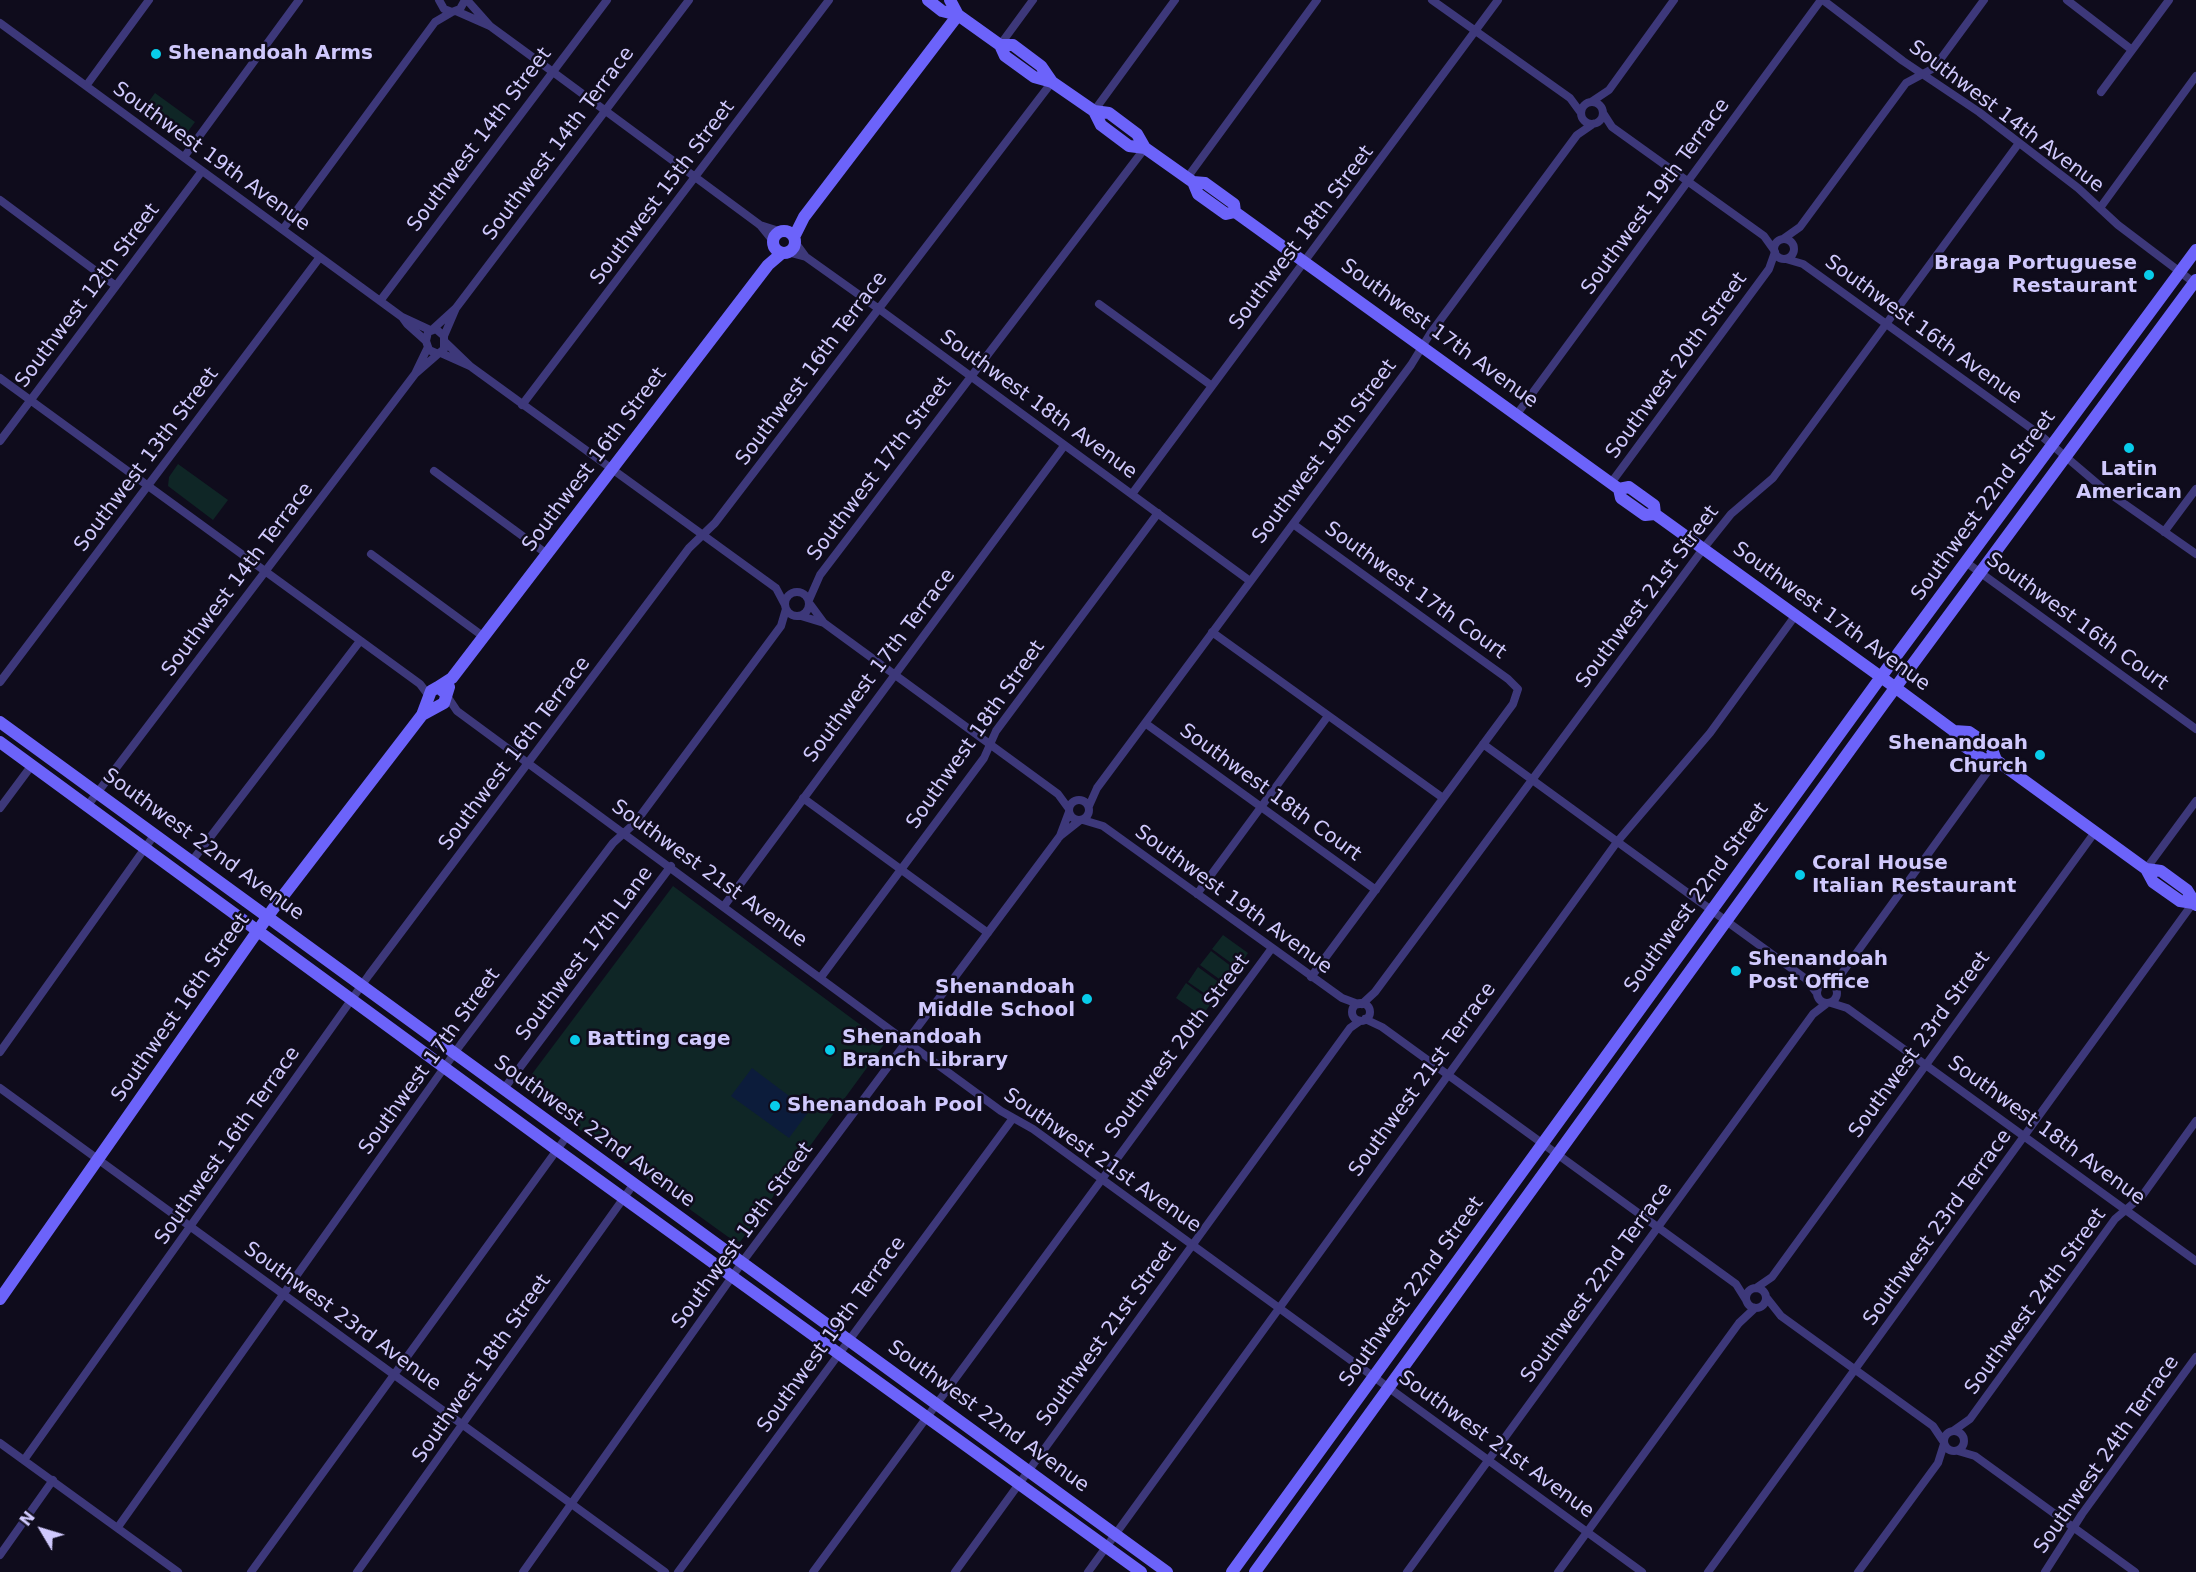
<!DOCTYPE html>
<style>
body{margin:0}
#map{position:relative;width:2196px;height:1572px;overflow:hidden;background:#0f0c1c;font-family:"DejaVu Sans",sans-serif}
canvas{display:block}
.north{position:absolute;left:12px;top:1500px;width:60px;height:60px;-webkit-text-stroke:4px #0f0c1c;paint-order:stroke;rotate:308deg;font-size:16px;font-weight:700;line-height:24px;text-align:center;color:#d0c9fd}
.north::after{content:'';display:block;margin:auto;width:21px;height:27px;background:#d0c9fd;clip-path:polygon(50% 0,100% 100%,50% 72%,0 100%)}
</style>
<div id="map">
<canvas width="2196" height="1572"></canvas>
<div class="north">N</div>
</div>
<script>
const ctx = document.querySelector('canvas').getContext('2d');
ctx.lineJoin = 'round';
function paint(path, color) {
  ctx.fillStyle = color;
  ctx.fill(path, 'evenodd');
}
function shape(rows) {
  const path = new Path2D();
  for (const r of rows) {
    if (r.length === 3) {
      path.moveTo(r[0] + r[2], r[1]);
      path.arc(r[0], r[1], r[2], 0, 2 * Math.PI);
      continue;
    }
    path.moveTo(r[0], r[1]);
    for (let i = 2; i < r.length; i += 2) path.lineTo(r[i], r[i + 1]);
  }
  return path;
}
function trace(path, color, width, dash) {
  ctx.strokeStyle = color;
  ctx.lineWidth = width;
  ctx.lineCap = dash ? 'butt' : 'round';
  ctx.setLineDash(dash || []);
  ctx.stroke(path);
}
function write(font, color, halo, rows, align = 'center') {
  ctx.font = font + ' "DejaVu Sans",sans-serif';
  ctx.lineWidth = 5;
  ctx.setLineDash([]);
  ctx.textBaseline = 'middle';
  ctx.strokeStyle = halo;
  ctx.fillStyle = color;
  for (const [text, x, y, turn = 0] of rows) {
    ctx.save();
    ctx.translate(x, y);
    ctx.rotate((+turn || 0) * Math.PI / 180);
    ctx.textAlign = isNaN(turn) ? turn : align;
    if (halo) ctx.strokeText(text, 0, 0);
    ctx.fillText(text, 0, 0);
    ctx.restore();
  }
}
const green = shape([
 [155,93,195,122,186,134,175,136,141,112],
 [178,464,228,500,213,520,168,486,169,477],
 [673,886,885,1043,740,1242,731,1239,527,1092,523,1086],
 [1223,935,1248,953,1238,968,1212,949],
 [1211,951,1236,970,1226,984,1200,965],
 [1198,967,1224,986,1214,1000,1188,982],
 [1186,983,1212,1002,1202,1016,1176,998]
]);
const water = shape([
 [752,1068,809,1111,789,1138,731,1096]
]);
const street = shape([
 [439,0,444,9,452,12,460,9,465,0],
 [467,0,490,26],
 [1432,0,1570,98,1581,113],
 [1823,0,1903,61,1979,112,2078,188,2118,225,2196,284],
 [2067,0,2132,50],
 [456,11,490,26,553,72,760,225,773,241],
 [0,23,402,317,430,330],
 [1000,45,1033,0],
 [86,86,149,0],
 [2101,92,2169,0],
 [1591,102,1609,90,1674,0],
 [1592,113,11],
 [1094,111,1175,0],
 [1603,113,1612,127,1764,236,1774,250],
 [184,157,299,0],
 [1187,178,1317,0],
 [0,200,116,286],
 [2100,208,2196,76],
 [760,225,779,231],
 [283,229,435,22,452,12],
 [1783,239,1800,227,1906,83,1934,68,1984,0],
 [1784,249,10],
 [795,242,806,257],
 [787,252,806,257,879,309,1250,581],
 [1786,259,1803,264,2039,434,2106,491,2196,554],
 [380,301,607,0],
 [1099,304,1212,386],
 [402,317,407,324,426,341,429,350,438,354,444,349,444,336,436,329,428,332,426,341],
 [433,329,456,308,689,0],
 [444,336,456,308],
 [445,342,470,366],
 [441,353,470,366,776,588,785,605],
 [415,374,438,354],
 [0,378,420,684,429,696],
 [522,405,829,0],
 [1517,414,1821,0],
 [0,441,202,171],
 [434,471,547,554],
 [1611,483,1769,269,1775,252],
 [1132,494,1498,0],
 [1293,524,1508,679,1518,689,1513,704,1311,977],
 [2164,532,2196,489],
 [371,554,484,637],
 [1967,563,2196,729],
 [797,604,12],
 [809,600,820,575,1145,148],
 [810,604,824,623,1058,794,1069,809],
 [801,616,824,623],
 [1212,632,1443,798],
 [0,682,320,257],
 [447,696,457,711,919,1051,1001,1111,1033,1129,1642,1572],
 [1145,723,1376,890],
 [1483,744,1806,979,1816,992],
 [803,798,988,933],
 [1079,810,10],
 [88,805,415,374,428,347],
 [1089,806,1097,788,1411,365,1430,334,1577,135,1593,124],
 [0,808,32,765],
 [1083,820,1103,826,1342,998,1358,1004],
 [1060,836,1069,812],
 [192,861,360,641],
 [2146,869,2196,801],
 [1197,894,1328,716],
 [724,906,1064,446],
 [821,977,984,758,996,731,1158,513],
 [1827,993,10],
 [1827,983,1842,973,1996,760],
 [1831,1003,1847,1008,2196,1261],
 [1361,1012,9],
 [1362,1004,1375,992,1703,549,1731,514,1773,478,2019,143],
 [1365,1019,1382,1027,1736,1284,1746,1300],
 [0,1052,155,834],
 [0,1088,665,1572],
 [503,1090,671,866],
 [1756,1288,1772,1277,2095,832],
 [1756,1298,10],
 [1766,1297,1781,1316,1933,1426,1943,1441],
 [1954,1441,10],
 [1953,1431,1970,1419,2115,1219,2142,1196,2196,1121],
 [0,1443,178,1572],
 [1958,1451,1975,1456,2135,1572],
 [24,1460,369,975,689,548,715,523,1052,82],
 [118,1527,461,1044,613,843,635,823,781,626,786,609],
 [0,1555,53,1480],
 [251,1572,567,1136],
 [357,1572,633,1185],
 [523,1572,746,1257,1060,836,1079,821],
 [678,1572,1013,1118],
 [813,1572,1272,948],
 [955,1572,1350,1028,1360,1021],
 [1088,1572,1617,842,1710,733,1795,616],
 [1407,1572,1813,1014,1826,1004],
 [1558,1572,1739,1323,1755,1308],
 [1708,1572,2193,903],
 [1858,1572,1938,1463,1944,1444],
 [2045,1572,2082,1514,2196,1357]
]);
const secondary = shape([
 [928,0,942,11,958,15,1000,45,1005,56,1034,77,1052,82,1094,111,1101,125,1129,146,1145,148],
 [950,0,958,15],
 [1000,45,1013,45,1041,66,1052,82],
 [1094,111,1109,113,1137,134,1145,148,1193,182,1205,183,1234,204,1235,212,1619,489,1629,487,1654,505,1655,514],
 [1193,182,1198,194,1226,214,1235,212],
 [784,242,11],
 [794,237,804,217,958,15],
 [1619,489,1621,498,1645,515,1655,514,1881,677,1954,731,1960,743,1983,759,1996,760,2146,869,2153,882,2180,901,2193,903],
 [438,687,452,678,768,265,782,253],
 [422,715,444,703,449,687],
 [0,722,1167,1572],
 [1954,731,1969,732,1991,747,1996,760],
 [0,742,557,1150,1141,1572],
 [2146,869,2161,871,2187,890,2196,905],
 [0,1299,273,909,422,715,431,691,438,687,446,694],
 [1232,1572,1894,659,2196,250],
 [1255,1572,1884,703,2196,280]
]);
const markers = [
 [156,54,6,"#08ccea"],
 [2149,275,6,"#08ccea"],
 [2129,448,6,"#08ccea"],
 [2040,755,6,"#08ccea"],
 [1800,875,6,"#08ccea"],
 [1736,971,6,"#08ccea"],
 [1087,999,6,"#08ccea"],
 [575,1040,6,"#08ccea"],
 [830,1050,6,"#08ccea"],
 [775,1106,6,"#08ccea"]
];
const poiNames = [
 ["Shenandoah Arms",168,54],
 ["Braga Portuguese",2137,264,"right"],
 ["Restaurant",2137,287,"right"],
 ["Latin",2129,470,"center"],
 ["American",2129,493,"center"],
 ["Shenandoah",2028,744,"right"],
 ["Church",2028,767,"right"],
 ["Coral House",1812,864],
 ["Italian Restaurant",1812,887],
 ["Shenandoah",1748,960],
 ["Post Office",1748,983],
 ["Shenandoah",1075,988,"right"],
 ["Middle School",1075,1011,"right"],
 ["Shenandoah",842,1038],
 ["Branch Library",842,1061],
 ["Batting cage",587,1040],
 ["Shenandoah Pool",787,1106]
];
const streetNames = [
 ["Southwest 14th Avenue",2006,117,37],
 ["Southwest 14th Street",480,140,-53],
 ["Southwest 14th Terrace",559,144,-53],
 ["Southwest 19th Avenue",211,157,36],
 ["Southwest 15th Street",663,193,-53],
 ["Southwest 19th Terrace",1656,197,-54],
 ["Southwest 18th Street",1302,238,-53],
 ["Southwest 12th Street",88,296,-53],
 ["Southwest 16th Avenue",1923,330,36],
 ["Southwest 17th Avenue",1439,334,36],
 ["Southwest 20th Street",1677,366,-54],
 ["Southwest 16th Terrace",812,369,-53],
 ["Southwest 18th Avenue",1038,405,36],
 ["Southwest 19th Street",1325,452,-53],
 ["Southwest 13th Street",147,460,-53],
 ["Southwest 16th Street",595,460,-53],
 ["Southwest 17th Street",880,469,-53],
 ["Southwest 22nd Street",1984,506,-54],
 ["Southwest 14th Terrace",238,580,-53],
 ["Southwest 17th Court",1415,591,36],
 ["Southwest 21st Street",1648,597,-53],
 ["Southwest 17th Avenue",1831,617,36],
 ["Southwest 16th Court",2077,622,36],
 ["Southwest 17th Terrace",880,666,-53],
 ["Southwest 18th Street",976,735,-55],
 ["Southwest 16th Terrace",515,754,-53],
 ["Southwest 18th Court",1270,793,36],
 ["Southwest 22nd Avenue",203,845,36],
 ["Southwest 21st Avenue",709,874,36],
 ["Southwest 22nd Street",1697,898,-54],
 ["Southwest 19th Avenue",1233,900,36],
 ["Southwest 17th Lane",585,954,-53],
 ["Southwest 16th Street",181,1008,-55],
 ["Southwest 23rd Street",1920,1045,-54],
 ["Southwest 20th Street",1178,1047,-53],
 ["Southwest 17th Street",430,1062,-54],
 ["Southwest 21st Terrace",1423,1080,-54],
 ["Southwest 18th Avenue",2046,1131,36],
 ["Southwest 22nd Avenue",594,1132,36],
 ["Southwest 16th Terrace",228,1146,-55],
 ["Southwest 21st Avenue",1102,1161,35],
 ["Southwest 23rd Terrace",1938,1228,-54],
 ["Southwest 19th Street",743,1236,-54],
 ["Southwest 22nd Terrace",1597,1283,-54],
 ["Southwest 22nd Street",1412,1292,-54],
 ["Southwest 24th Street",2036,1302,-54],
 ["Southwest 23rd Avenue",342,1317,36],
 ["Southwest 21st Street",1107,1334,-54],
 ["Southwest 19th Terrace",832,1335,-54],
 ["Southwest 18th Street",482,1369,-55],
 ["Southwest 22nd Avenue",988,1417,36],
 ["Southwest 21st Avenue",1496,1445,36],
 ["Southwest 24th Terrace",2107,1455,-55]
];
paint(green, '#0f2626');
paint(water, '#0c1c3b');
trace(street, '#3d387a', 8);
trace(secondary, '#6c63fa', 12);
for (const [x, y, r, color] of markers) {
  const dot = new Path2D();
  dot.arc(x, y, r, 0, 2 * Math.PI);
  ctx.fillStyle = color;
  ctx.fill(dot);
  trace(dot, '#0f0c1c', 2);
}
write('bold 20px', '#d0c9fd', '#0f0c1c', poiNames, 'left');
write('20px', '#d0c9fd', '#0f0c1c', streetNames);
</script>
